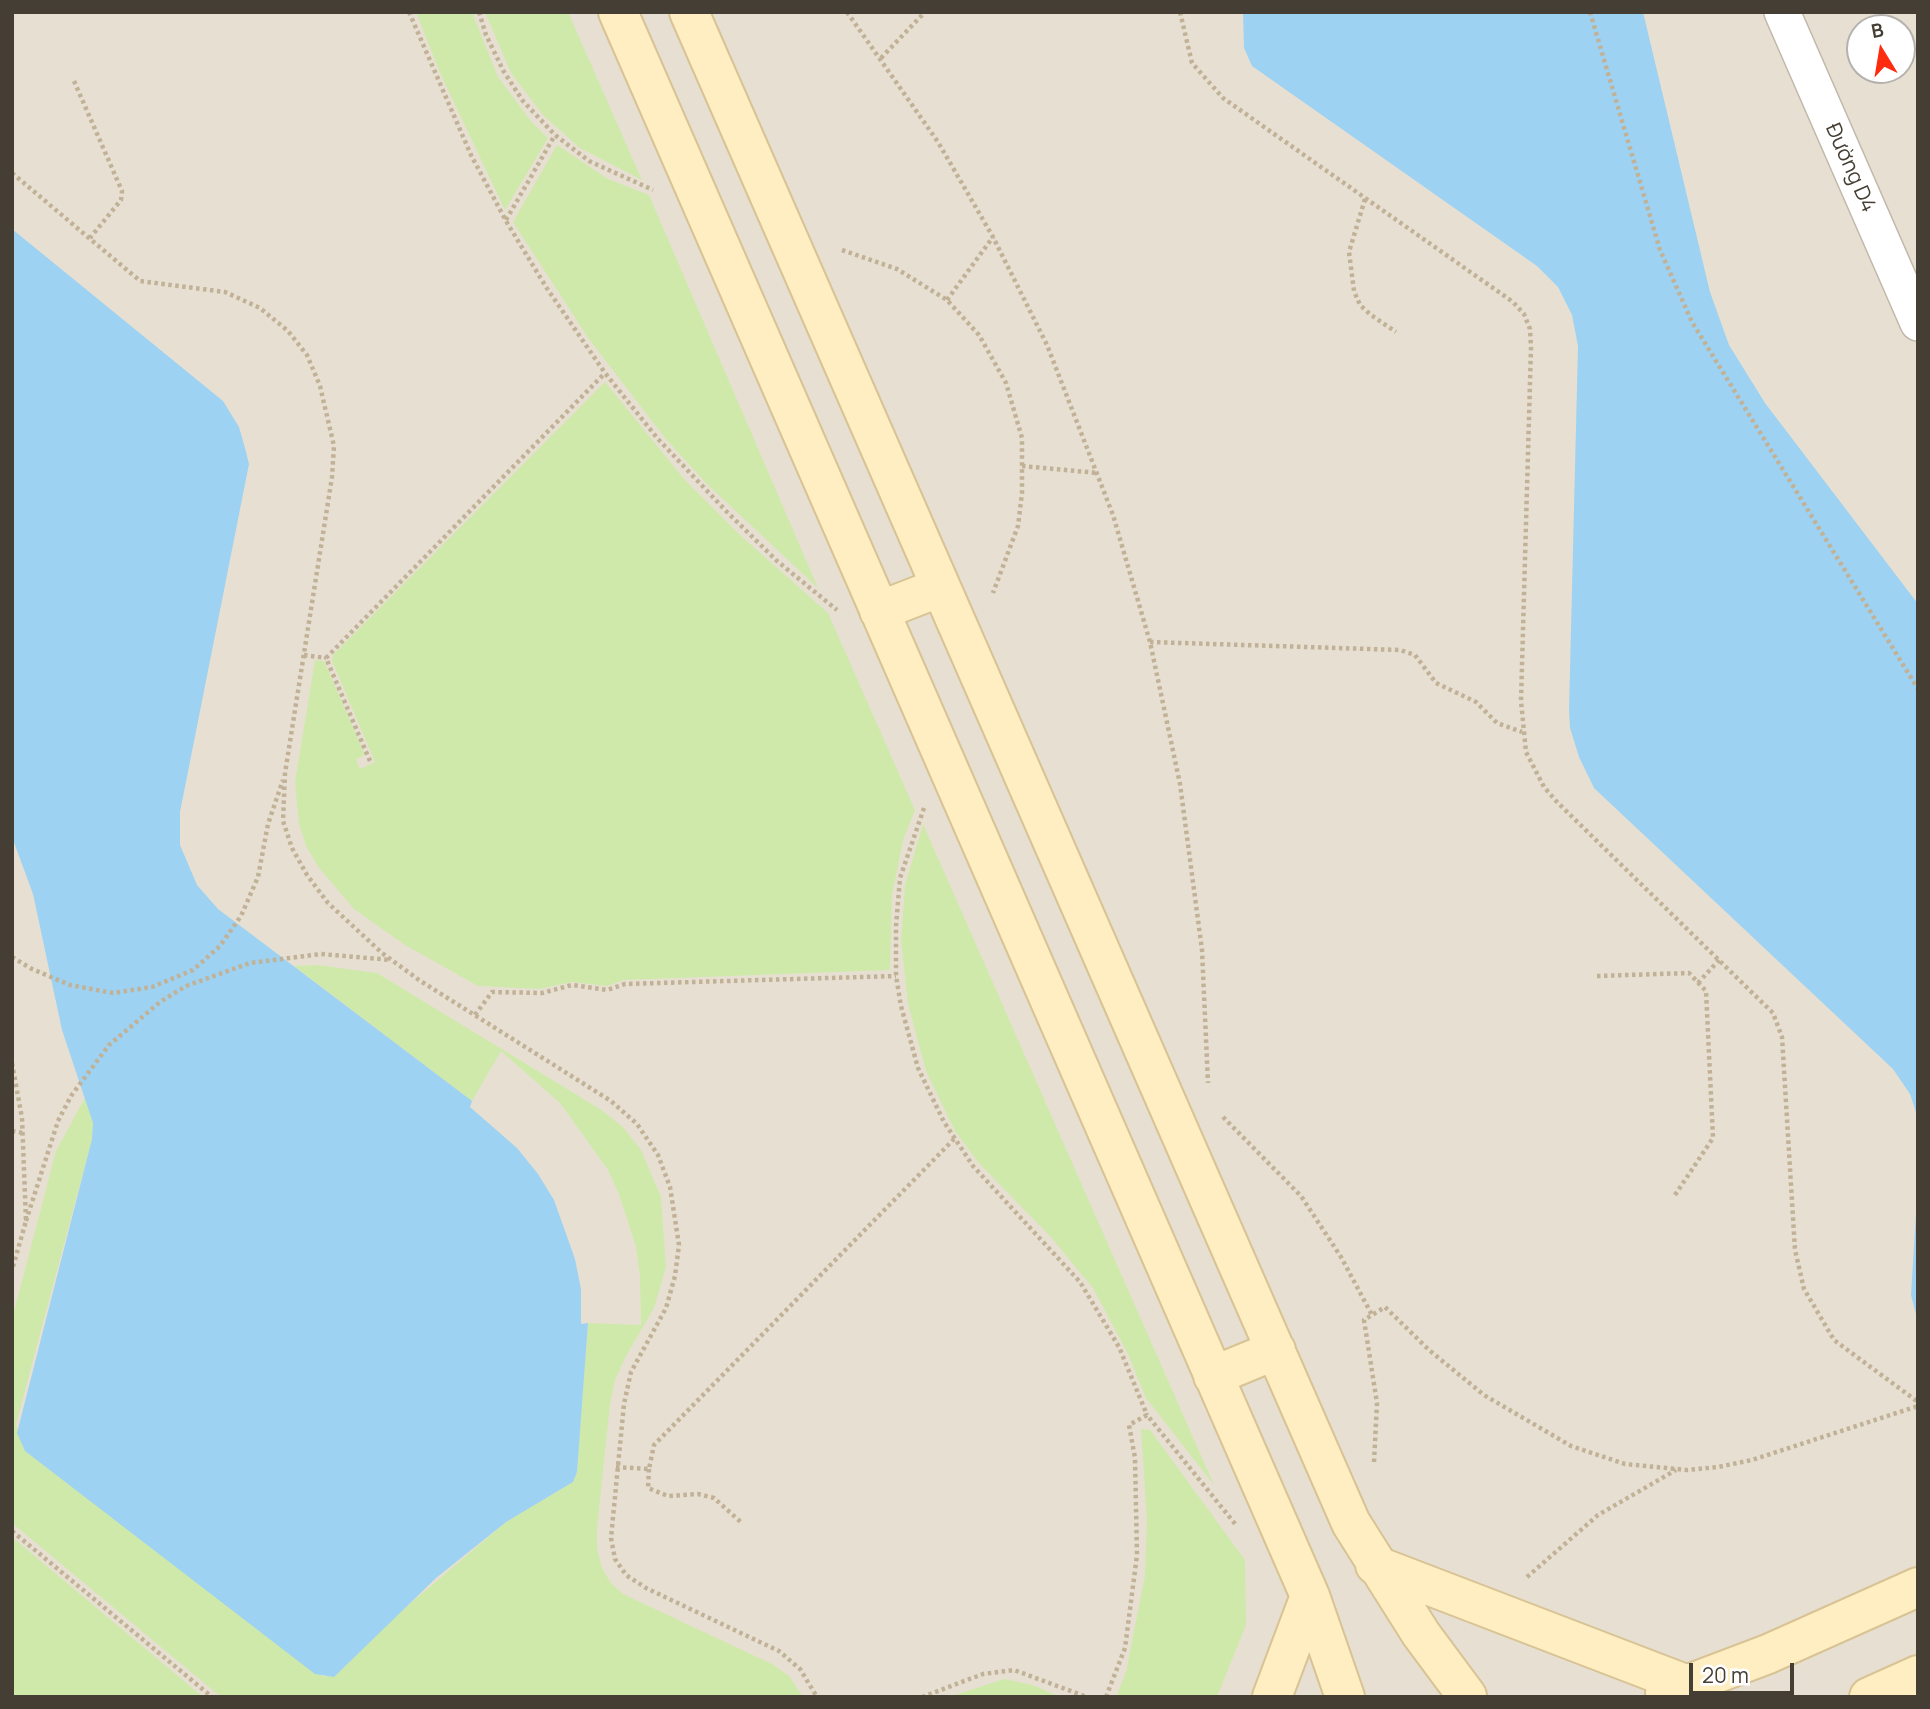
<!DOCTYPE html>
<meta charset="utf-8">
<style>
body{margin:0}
#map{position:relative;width:1930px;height:1709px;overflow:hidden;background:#f3eee4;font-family:Manrope,sans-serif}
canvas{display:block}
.frame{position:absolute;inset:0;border:14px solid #453e34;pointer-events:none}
.north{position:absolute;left:1846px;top:14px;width:70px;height:70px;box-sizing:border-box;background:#fff;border:2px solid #b5b2ae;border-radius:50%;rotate:349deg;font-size:19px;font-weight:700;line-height:28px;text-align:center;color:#453e34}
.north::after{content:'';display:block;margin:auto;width:24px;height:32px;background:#ff2b0f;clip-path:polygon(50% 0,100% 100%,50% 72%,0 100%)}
.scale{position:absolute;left:1689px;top:1663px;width:105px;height:32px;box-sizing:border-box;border:4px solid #453e34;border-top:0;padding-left:9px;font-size:21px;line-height:24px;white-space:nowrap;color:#453e34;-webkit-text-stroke:5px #fff;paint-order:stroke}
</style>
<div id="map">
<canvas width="1930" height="1709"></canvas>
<div class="frame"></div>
<div class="north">B</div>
<div class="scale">20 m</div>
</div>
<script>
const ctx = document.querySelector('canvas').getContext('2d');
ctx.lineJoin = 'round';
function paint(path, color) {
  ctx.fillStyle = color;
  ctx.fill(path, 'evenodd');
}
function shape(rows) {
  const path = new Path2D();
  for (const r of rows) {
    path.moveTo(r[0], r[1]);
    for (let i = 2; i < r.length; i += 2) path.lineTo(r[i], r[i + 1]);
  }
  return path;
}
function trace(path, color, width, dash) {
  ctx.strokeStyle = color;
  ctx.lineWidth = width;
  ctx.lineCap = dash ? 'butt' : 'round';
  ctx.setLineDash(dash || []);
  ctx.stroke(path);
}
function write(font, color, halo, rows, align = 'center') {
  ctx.font = font + ' Manrope,sans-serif';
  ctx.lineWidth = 7;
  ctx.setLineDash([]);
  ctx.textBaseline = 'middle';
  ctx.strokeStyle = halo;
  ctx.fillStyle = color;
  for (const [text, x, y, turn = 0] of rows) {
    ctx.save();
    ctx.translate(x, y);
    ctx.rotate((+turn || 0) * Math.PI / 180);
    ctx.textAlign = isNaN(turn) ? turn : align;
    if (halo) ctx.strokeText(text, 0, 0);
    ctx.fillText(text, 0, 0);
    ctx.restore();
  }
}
const residential = shape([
 [12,12,1918,12,1918,1697,12,1697],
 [1860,28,1902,28,1902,70,1860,70]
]);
const green = shape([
 [416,12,472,12,498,77,530,120,548,138,505,210,440,73],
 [485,12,568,12,642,180,580,148,543,115,511,73],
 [557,145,608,179,649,195,818,588,707,484,665,438,589,339,513,222],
 [605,382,684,479,741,536,828,613,915,810,903,840,892,896,890,970,624,980,607,986,572,982,539,989,478,986,405,945,354,909,319,868,306,846,299,824,295,782,315,660,324,661,365,755,356,759,360,769,375,762,332,661,333,655],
 [923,824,1214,1485,1146,1398,1128,1354,1093,1288,1050,1236,978,1162,955,1131,926,1071,908,1004,901,941,905,885],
 [318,965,377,973,600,1109,623,1127,641,1150,661,1197,666,1267,654,1308,626,1356,615,1380,610,1404,597,1528,597,1549,602,1568,610,1582,623,1594,772,1664,789,1676,803,1697,221,1697,12,1523,12,1319,56,1151,86,1096,93,1123,92,1139,16,1424,25,1451,324,1677,506,1522,573,1482,577,1471,588,1323,641,1325,640,1277,636,1247,619,1194,608,1170,560,1103,501,1051,472,1101,294,966],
 [1141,1429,1150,1430,1245,1560,1246,1625,1217,1697,1116,1697,1126,1672,1145,1575,1147,1520],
 [12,1537,203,1697,12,1697],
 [1004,1679,1033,1685,1060,1697,949,1697]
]);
const water = shape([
 [1243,12,1643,12,1710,292,1729,345,1765,403,1918,604,1918,1118,1910,1094,1893,1069,1594,788,1579,757,1570,728,1569,710,1578,346,1572,315,1558,287,1537,266,1252,66,1244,48],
 [12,229,223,401,239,427,245,448,249,464,180,812,180,845,197,885,218,909,472,1101,470,1107,517,1148,538,1174,554,1200,575,1259,581,1289,581,1324,588,1323,577,1472,573,1482,506,1522,436,1578,334,1677,315,1674,25,1451,17,1433,92,1139,93,1123,62,1030,33,894,12,837],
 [1918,1181,1918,1322,1911,1295]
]);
const path = shape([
 [409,12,471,155,506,221,546,287,605,373,658,439,727,512,777,561,837,610],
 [479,12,486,35,504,72,523,101,555,135,589,161,653,190],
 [847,12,938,142,993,237,1047,345,1113,515,1150,642,1180,784,1202,950,1208,1083],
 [1180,12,1192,63,1223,98,1513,302,1524,314,1530,329,1531,347,1521,701,1526,752,1544,787,1557,802,1773,1013,1782,1037,1795,1250,1804,1289,1834,1340,1918,1402],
 [1590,12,1660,250,1692,322,1918,689],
 [881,58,925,12],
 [74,81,122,191,121,200,90,238],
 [12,173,140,281,225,292,260,308,288,331,307,355,320,386,334,446,332,477,285,773,283,821,292,848,307,875,328,903,382,953,419,980,611,1101,637,1124,658,1155,670,1187,679,1245,675,1276,666,1308,631,1372,624,1404,611,1538,615,1559,626,1575,646,1588,779,1651,800,1669,817,1697],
 [1365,199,1349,252,1354,291,1360,305,1371,315,1396,332],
 [506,220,555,135],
 [842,250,897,269,947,300,979,335,1006,383,1022,438,1022,493,1018,526,993,593],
 [947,300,993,237],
 [1022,466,1098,473],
 [1150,642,1400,650,1415,655,1436,683,1476,702,1497,723,1522,732],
 [304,655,326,658],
 [370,761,326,658,605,373],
 [924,808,900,878,896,926,896,976,901,1006,918,1068,944,1122,973,1166,1080,1282,1119,1347,1147,1415],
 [12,957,32,969,70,985,113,993,152,987,193,970,220,946,241,916,258,877,268,824,283,780],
 [1597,976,1689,973,1706,991,1713,1138,1675,1195],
 [1698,983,1719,960],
 [475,1015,492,992,542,993,572,985,607,990,625,984,896,976],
 [12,1063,22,1118,26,1221,12,1270],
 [1223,1117,1301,1196,1341,1257,1372,1315],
 [12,1131,23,1133],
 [26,1221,58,1121,71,1096,109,1045,160,1002,186,986,250,963,321,954,391,960],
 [1374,1462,1377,1403,1364,1320,1385,1307,1429,1350,1484,1395,1571,1446,1625,1464,1687,1470,1718,1467,1752,1460,1918,1406],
 [616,1467,649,1469,654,1445,954,1139],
 [649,1469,648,1488,668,1496,698,1494,714,1498,743,1524],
 [12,1531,212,1697],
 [1527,1577,1598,1515,1676,1470],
 [922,1697,983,1674,1014,1670,1087,1697],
 [1106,1697,1125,1648,1137,1555,1135,1458,1129,1425,1147,1415,1236,1525]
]);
const street = shape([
 [1782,12,1918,323]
]);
const secondary = shape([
 [618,12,1310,1596,1345,1697],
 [689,12,1351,1523,1421,1634,1467,1696],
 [879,611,941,587],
 [1213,1376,1276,1350],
 [1375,1565,1688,1685],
 [1665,1693,1768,1654,1918,1587],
 [1272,1697,1310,1596],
 [1869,1697,1918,1675]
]);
const streetNames = [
 ["Đường D4",1850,168,66]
];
paint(residential, '#e7e0d2');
paint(green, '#cfe9ab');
paint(water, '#9ed2f2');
trace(street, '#c1b8aa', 38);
trace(secondary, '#d8c394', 42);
trace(path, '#c1b197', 4.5, [3.5, 3.5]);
trace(street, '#fff', 35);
trace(secondary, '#ffeec2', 38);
write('21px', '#453e34', '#fff', streetNames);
</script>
